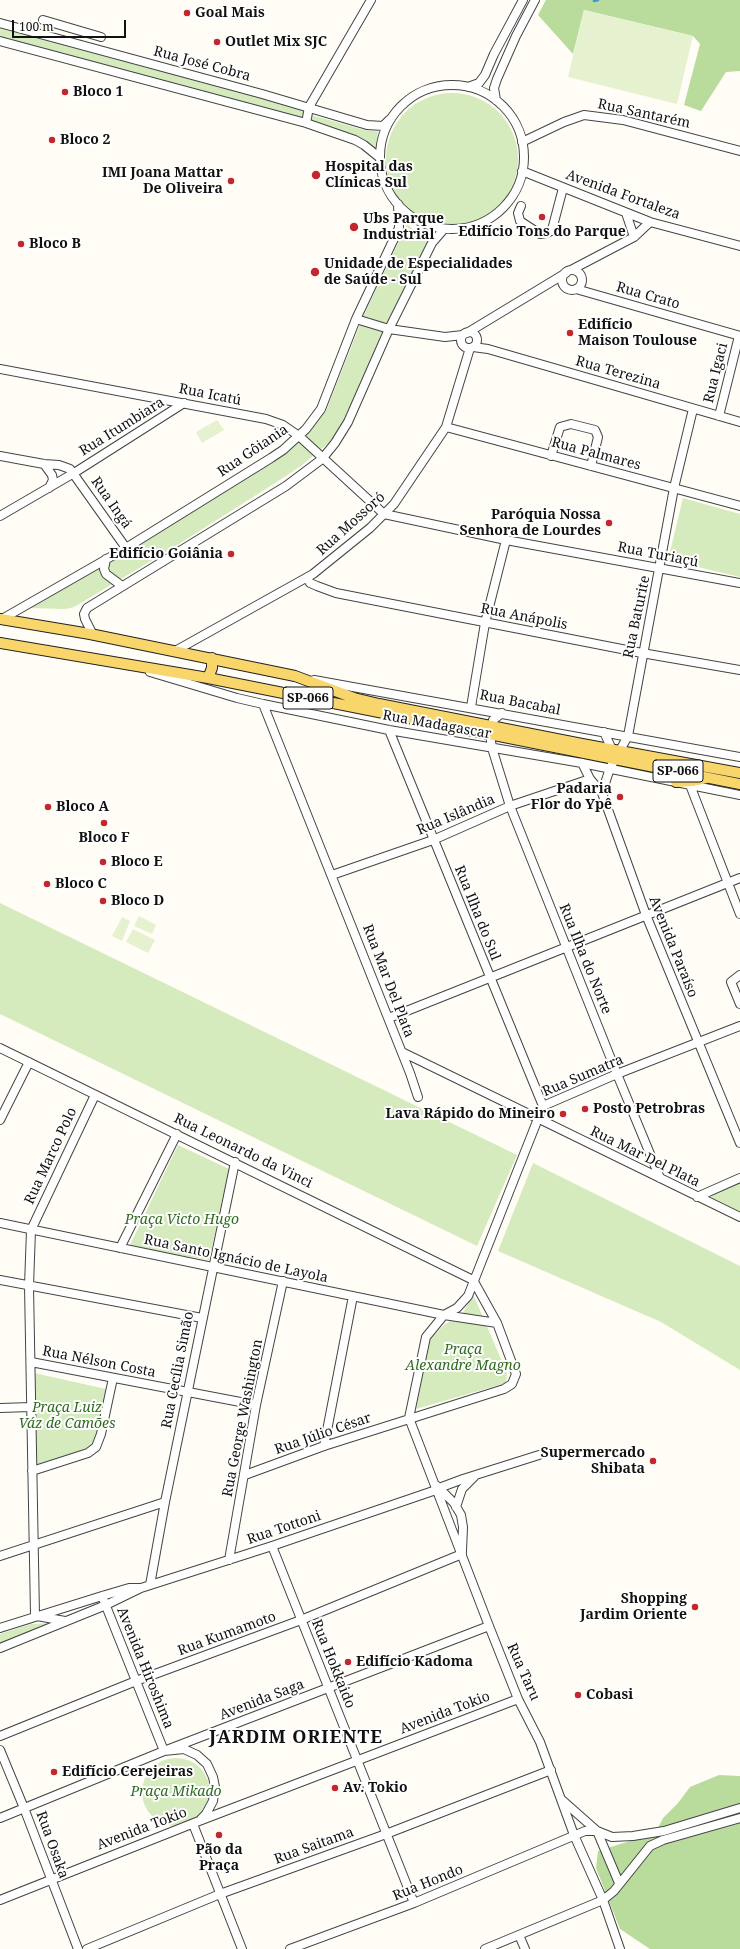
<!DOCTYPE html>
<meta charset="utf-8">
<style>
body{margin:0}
#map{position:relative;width:740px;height:1949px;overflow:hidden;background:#fffdf5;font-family:"Noto Serif",serif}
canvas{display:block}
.scale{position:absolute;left:12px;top:20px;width:114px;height:18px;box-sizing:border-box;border:2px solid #111;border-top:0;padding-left:5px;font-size:12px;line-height:14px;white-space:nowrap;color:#111;-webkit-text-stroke:3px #fff;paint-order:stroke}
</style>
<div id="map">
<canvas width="740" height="1949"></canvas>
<div class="scale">100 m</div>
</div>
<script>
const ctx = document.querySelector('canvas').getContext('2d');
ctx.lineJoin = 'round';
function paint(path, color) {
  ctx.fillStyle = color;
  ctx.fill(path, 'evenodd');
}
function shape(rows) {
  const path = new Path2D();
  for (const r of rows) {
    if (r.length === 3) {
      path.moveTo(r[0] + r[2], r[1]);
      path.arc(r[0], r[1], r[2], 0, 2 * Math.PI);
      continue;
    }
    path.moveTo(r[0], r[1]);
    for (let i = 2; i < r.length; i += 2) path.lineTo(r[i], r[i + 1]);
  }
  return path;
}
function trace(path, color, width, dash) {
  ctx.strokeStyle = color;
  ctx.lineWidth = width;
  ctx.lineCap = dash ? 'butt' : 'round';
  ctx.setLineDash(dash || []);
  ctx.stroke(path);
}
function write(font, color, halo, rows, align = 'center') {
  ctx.font = font + ' "Noto Serif",serif';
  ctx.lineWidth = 4;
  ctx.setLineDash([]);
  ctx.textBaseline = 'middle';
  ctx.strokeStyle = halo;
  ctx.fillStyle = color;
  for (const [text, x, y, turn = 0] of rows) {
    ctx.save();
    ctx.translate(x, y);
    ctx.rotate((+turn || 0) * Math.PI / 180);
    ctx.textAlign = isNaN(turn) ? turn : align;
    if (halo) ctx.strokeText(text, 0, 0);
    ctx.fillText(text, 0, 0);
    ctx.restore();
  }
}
const green = shape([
 [0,26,305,109,303,119,0,39],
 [452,159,66],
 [311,115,365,130,383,132,377,151,372,146,308,123],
 [407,224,418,233,430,236,388,324,344,420,332,440,302,465,286,476,171,549,74,607,66,609,27,608,282,456,303,439,326,411,363,317],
 [683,498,740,514,740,577,668,560],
 [0,903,517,1155,477,1246,0,1014],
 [178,1145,229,1169,209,1260,129,1247],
 [533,1163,740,1266,740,1370,661,1322,498,1251],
 [740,1183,740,1213,711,1198,712,1194],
 [473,1294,507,1373,506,1383,416,1409,430,1339,444,1325,463,1313],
 [34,1373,106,1389,96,1436,90,1448,35,1465],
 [49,1623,34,1630,0,1644,0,1634,31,1624],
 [176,1792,34]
]);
const forest = shape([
 [546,0,740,0,740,71,726,72,701,111,684,105,700,44,693,36,584,10,573,54,538,15],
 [719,1775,740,1776,740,1949,650,1949,620,1929,596,1868,598,1851,649,1835,657,1830,663,1818,678,1803,690,1787]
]);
const pitch = shape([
 [584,10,693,36,677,104,568,77],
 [217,420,224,430,202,443,196,432],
 [139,916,156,925,152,934,134,926],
 [122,917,130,921,122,941,112,936],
 [133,929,155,940,148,953,126,942]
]);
const stream = shape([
 [594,1,598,0]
]);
const minor = shape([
 [43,20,101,37],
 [0,23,262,94,367,125,383,126,389,120],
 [0,41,306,123,355,140,364,145,380,158],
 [452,157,72],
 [468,87,479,83,485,75,494,54,523,0],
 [496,100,494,88,497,79,516,36,535,0],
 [306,123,309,107,371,0],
 [522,142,564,122,584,115,623,120,740,151],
 [522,171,650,222,740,246],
 [521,206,518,213,520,221,540,234,546,233,551,231,553,226,563,188],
 [626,213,634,237],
 [571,270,634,237,650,222],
 [572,280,10],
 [576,289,740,336],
 [356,319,389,329,445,337,463,335],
 [469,340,8],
 [467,333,566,273],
 [473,347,488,349,740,422],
 [0,369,266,419,283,425,299,436,384,514,506,540,740,583],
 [719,416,739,336],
 [446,427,740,506],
 [0,456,44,464,59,465,70,469,126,548],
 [551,456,560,427,571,424,595,430,598,437,591,466],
 [44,464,52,475,53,480,49,488],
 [0,516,74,473,184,403],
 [106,559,104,569,106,574,122,586],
 [307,578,310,583,317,586,336,593,642,653,740,670],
 [2,619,126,548,271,458,283,450,306,429,321,409,356,319,399,228,398,204],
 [93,635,85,619,84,614,87,608,286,486,322,459,335,443,348,422,389,329,432,243,444,229],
 [175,651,313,574,370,528,394,504,446,427,470,348],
 [150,672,237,698,263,704,389,730,582,763,740,795],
 [314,680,740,757],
 [263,704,410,1073,418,1097],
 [471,707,485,623,506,540],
 [502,713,493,720,490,734,492,748,510,806,617,1074,660,1178],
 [389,730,543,1106],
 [604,732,614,754],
 [582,763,590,779,602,793,646,915,740,1143],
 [690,785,740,914],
 [602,793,610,768,628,736,674,488,693,409],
 [332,875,433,840,510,806,590,779],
 [740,975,731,982,740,1004],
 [389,1018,740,878],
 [0,1048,473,1280],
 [402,1052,740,1217],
 [0,1120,29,1062],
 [697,1197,740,1178],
 [0,1223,444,1315,497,1323,516,1374,512,1384,504,1389,324,1446,245,1475],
 [120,1248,177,1134],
 [0,1280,202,1318],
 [473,1280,497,1323],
 [31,1362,256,1405],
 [0,1408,31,1407],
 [324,1446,353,1296],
 [32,1471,88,1453,96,1447,101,1434,113,1378],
 [437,1486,454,1503,461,1515,463,1527,462,1551],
 [439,1488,463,1479,539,1455],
 [456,1507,462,1489,474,1477],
 [272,1546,414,1903],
 [0,1556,165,1502],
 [229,1560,256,1405,283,1281],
 [150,1585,165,1502,235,1162],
 [102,1596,164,1751,184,1749,197,1755,207,1764,213,1777,215,1787,213,1801,206,1814,201,1819],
 [35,1615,29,1286,31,1230,95,1095],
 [37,1616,65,1621],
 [0,1628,102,1596,129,1588,140,1588],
 [0,1648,106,1605,141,1588,272,1546,436,1490],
 [0,1736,136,1681,301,1620,462,1554],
 [0,1750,24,1808,78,1949],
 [562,1800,597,1831,619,1883],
 [0,1818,164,1751,489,1626],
 [193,1824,242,1949],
 [0,1900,199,1821,518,1699],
 [519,1935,525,1949],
 [87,1949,220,1894,386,1834,551,1770],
 [290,1949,414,1903,585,1831,597,1831,612,1837,633,1836,664,1831,740,1808],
 [485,1949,603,1900,614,1891,650,1846,663,1840,740,1818],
 [620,1949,603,1900,574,1835,540,1742,518,1699,489,1626,409,1418,426,1337,444,1315,457,1308,468,1296,543,1106,617,1074,740,1026]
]);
const major = shape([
 [0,619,90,634,295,676,354,698,379,704,582,744,740,773],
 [0,643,208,678,740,784],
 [208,678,212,668,212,658],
 [676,782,692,781,706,778]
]);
const markers = [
 [187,13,4,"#c4262e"],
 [217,42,4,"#c4262e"],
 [65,92,4,"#c4262e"],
 [52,140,4,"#c4262e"],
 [316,175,5,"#c4262e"],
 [231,181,4,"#c4262e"],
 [542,217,4,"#c4262e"],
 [354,227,5,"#c4262e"],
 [21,244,4,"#c4262e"],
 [315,272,5,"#c4262e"],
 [570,333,4,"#c4262e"],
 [609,523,4,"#c4262e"],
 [231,554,4,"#c4262e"],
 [620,797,4,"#c4262e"],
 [48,807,4,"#c4262e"],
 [104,823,4,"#c4262e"],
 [103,862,4,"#c4262e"],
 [47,884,4,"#c4262e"],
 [103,901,4,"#c4262e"],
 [585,1109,4,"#c4262e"],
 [563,1114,4,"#c4262e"],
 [653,1461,4,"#c4262e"],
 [695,1607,4,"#c4262e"],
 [348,1662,4,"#c4262e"],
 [578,1695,4,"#c4262e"],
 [54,1772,4,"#c4262e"],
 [335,1788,4,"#c4262e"],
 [219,1835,4,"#c4262e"]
];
const shields = [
 [308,698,50],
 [678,771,50]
];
const shieldNames = [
 ["SP-066",308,698],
 ["SP-066",678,771]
];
const poiNames = [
 ["Goal Mais",195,13],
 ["Outlet Mix SJC",225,42],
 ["Bloco 1",73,92],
 ["Bloco 2",60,140],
 ["Hospital das",325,167],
 ["Clínicas Sul",325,183],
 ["IMI Joana Mattar",223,173,"right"],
 ["De Oliveira",223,189,"right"],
 ["Ubs Parque",363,219],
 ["Industrial",363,235],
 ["Edifício Tons do Parque",542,232,"center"],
 ["Bloco B",29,244],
 ["Unidade de Especialidades",324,264],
 ["de Saúde - Sul",324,280],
 ["Edifício",578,325],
 ["Maison Toulouse",578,341],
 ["Paróquia Nossa",601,515,"right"],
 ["Senhora de Lourdes",601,531,"right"],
 ["Edifício Goiânia",223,554,"right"],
 ["Padaria",612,789,"right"],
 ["Flor do Ypê",612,805,"right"],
 ["Bloco A",56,807],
 ["Bloco F",104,838,"center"],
 ["Bloco E",111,862],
 ["Bloco C",55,884],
 ["Bloco D",111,901],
 ["Posto Petrobras",593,1109],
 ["Lava Rápido do Mineiro",555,1114,"right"],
 ["Supermercado",645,1453,"right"],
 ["Shibata",645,1469,"right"],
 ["Shopping",687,1599,"right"],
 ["Jardim Oriente",687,1615,"right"],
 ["Edifício Kadoma",356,1662],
 ["Cobasi",586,1695],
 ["Edifício Cerejeiras",62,1772],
 ["Av. Tokio",343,1788],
 ["Pão da",219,1850,"center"],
 ["Praça",219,1866,"center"]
];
const streetNames = [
 ["Rua José Cobra",202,64,15],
 ["Rua Santarém",644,114,12],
 ["Avenida Fortaleza",623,195,20],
 ["Rua Crato",648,296,16],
 ["Rua Terezina",618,373,16],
 ["Rua Igaci",716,373,-76],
 ["Rua Icatú",210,395,11],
 ["Rua Itumbiara",122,427,-32],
 ["Rua Gôiania",253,451,-34],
 ["Rua Palmares",596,454,15],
 ["Rua Ingá",111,503,55],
 ["Rua Mossoró",351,524,-42],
 ["Rua Turiaçú",658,555,11],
 ["Rua Anápolis",524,617,11],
 ["Rua Baturite",637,617,-78],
 ["Rua Bacabal",520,703,11],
 ["Rua Madagascar",437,725,10],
 ["Rua Islândia",456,815,-23],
 ["Rua Ilha do Sul",477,913,68],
 ["Avenida Paraíso",673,947,68],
 ["Rua Ilha do Norte",585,959,68],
 ["Rua Mar Del Plata",388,981,69],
 ["Rua Sumatra",583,1076,-23],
 ["Rua Leonardo da Vinci",243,1151,26],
 ["Rua Marco Polo",51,1156,-65],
 ["Rua Mar Del Plata",645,1157,26],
 ["Rua Santo Ignácio de Layola",236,1259,12],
 ["Rua Nélson Costa",99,1362,11],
 ["Rua Cecília Simão",178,1370,-79],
 ["Rua George Washington",243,1418,-79],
 ["Rua Júlio César",323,1434,-19],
 ["Rua Tottoni",284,1528,-19],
 ["Rua Kumamoto",227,1634,-20],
 ["Rua Hokkaido",333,1664,68],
 ["Avenida Hiroshima",145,1668,68],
 ["Rua Taru",523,1672,66],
 ["Avenida Saga",262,1700,-21],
 ["Avenida Tokio",445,1713,-21],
 ["Avenida Tokio",142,1829,-21],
 ["Rua Osaka",52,1845,70],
 ["Rua Saitama",314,1846,-20],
 ["Rua Hondo",428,1883,-22]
];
const parkNames = [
 ["Praça Victo Hugo",182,1220],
 ["Praça",463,1350],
 ["Alexandre Magno",463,1366],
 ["Praça Luiz",67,1408],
 ["Váz de Camões",67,1424],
 ["Praça Mikado",176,1792]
];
const districtNames = [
 ["JARDIM ORIENTE",296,1738]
];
paint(green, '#d5ebbd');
paint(forest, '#b9dc9c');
paint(pitch, '#e6f2cf');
trace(stream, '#3f96cf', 2.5);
trace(minor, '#444', 10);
trace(major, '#222', 12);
trace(minor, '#fff', 8);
trace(major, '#f9d66b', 10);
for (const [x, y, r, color] of markers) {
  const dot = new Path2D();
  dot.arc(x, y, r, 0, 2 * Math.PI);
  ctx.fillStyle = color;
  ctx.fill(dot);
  trace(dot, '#fff', 1.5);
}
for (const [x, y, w] of shields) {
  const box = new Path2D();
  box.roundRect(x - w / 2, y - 11, w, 22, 3);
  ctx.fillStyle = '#fff';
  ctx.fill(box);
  trace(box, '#111', 1);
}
write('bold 13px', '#111', null, shieldNames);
write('bold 14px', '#111', '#fff', poiNames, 'left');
write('14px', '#111', '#fff', streetNames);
write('italic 14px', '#2f6b1f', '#fff', parkNames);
ctx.letterSpacing = '1px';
write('bold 18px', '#111', '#fff', districtNames);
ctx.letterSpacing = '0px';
</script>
